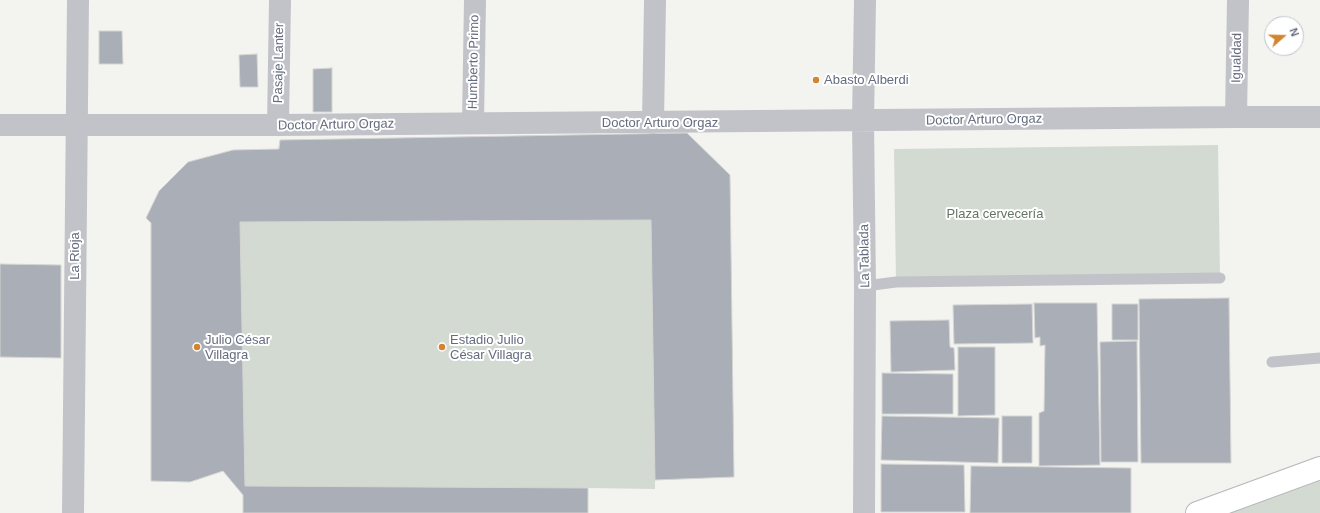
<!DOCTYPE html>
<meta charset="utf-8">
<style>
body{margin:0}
#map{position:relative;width:1320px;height:513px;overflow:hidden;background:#f3f4f0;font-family:Helvetica,sans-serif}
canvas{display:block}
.north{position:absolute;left:1264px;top:16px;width:40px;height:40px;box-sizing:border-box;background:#fff;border:1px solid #c1c4cc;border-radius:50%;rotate:70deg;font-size:11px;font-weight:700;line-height:16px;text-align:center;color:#656c7f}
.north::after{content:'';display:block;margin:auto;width:14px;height:18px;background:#d38430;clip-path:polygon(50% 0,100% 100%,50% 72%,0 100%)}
</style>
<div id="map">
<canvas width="1320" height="513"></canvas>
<div class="north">N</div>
</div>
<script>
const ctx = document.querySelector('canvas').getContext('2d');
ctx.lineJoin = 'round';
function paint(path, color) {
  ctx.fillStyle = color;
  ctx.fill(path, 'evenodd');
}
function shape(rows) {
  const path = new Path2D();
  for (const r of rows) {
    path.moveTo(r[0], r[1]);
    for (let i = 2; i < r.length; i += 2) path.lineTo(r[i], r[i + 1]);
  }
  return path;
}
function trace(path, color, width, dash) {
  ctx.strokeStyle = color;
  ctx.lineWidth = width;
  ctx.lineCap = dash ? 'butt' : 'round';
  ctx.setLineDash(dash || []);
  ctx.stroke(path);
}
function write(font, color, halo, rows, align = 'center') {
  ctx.font = font + ' Helvetica,sans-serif';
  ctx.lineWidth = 4;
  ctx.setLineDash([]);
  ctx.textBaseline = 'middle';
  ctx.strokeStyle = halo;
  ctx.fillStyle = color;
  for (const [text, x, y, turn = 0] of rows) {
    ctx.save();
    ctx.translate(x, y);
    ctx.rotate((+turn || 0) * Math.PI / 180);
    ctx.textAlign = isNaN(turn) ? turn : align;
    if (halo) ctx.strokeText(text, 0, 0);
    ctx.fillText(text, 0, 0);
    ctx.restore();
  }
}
const green = shape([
 [687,133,730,175,734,477,655,480,655,489,588,488,588,513,243,513,243,495,223,471,190,482,151,481,151,223,146,218,159,191,188,162,233,150,278,149,280,140],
 [1218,145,1220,278,896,282,894,149],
 [1320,468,1320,513,1197,513]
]);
const building = shape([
 [99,31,122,31,123,64,99,64,99,31],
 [257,54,258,87,240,87,239,55,257,54],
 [332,68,332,112,313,112,313,69,332,68],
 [687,133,730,175,734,477,655,480,651,220,240,222,245,486,588,488,588,513,243,513,243,495,223,471,190,482,151,481,151,223,146,218,159,191,188,162,233,150,279,149,280,140,687,133],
 [0,264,61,265,61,358,0,357,0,264],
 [1229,298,1231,463,1141,463,1139,299,1229,298],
 [1034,303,1097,303,1100,465,1039,466,1039,413,1044,411,1045,345,1040,346,1040,337,1035,338,1034,303],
 [1032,304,1033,343,954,344,953,305,1032,304],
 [1112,304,1138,304,1138,340,1112,340,1112,304],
 [949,320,950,347,954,348,955,370,891,372,890,321,949,320],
 [1137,341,1138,462,1101,462,1100,342,1137,341],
 [958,347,995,347,995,415,958,416,958,347],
 [882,373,953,374,953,414,882,414,882,373],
 [882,416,999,418,998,463,881,460,882,416],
 [1002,416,1032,416,1032,463,1002,463,1002,416],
 [881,464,964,465,965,512,881,512,881,464],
 [971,466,1131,468,1131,513,970,513,971,466]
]);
const service = shape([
 [865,286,896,282,1220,278],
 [1272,362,1320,358]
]);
const minor = shape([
 [1236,117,1238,0],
 [473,123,475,0],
 [653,123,655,0],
 [0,125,278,125,1236,117,1320,117],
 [278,125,280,0],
 [73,513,78,0],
 [864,513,865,286,863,121,865,0]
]);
const primary = shape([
 [1197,513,1320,468]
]);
const markers = [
 [816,80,4,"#d38430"],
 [197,347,4,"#d38430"],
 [442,347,4,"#d38430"]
];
const streetNames = [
 ["Igualdad",1237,58,-89],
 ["Humberto Primo",474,62,-89],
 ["Pasaje Lanter",279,63,-89],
 ["Doctor Arturo Orgaz",984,120,-1],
 ["Doctor Arturo Orgaz",660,123],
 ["Doctor Arturo Orgaz",336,125,-1],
 ["La Rioja",75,256,-90],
 ["La Tablada",865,256,-91]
];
const poiNames = [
 ["Abasto Alberdi",824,80],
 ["Julio César",205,340],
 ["Villagra",205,355],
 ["Estadio Julio",450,340],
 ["César Villagra",450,355]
];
const parkNames = [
 ["Plaza cervecería",995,214]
];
paint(green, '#d3dad2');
paint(building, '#aaaeb6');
trace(building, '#d4d5d3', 1);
trace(primary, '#b5b6bb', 24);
trace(service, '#c2c3c8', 11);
trace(minor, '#c2c3c8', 22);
trace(primary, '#fff', 22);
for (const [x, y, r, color] of markers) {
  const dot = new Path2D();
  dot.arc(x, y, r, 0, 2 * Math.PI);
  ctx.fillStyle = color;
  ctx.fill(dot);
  trace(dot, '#fff', 1.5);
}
write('13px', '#656c7f', '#fff', streetNames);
write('13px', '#656c7f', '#fff', poiNames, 'left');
write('13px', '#637665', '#fff', parkNames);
</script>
